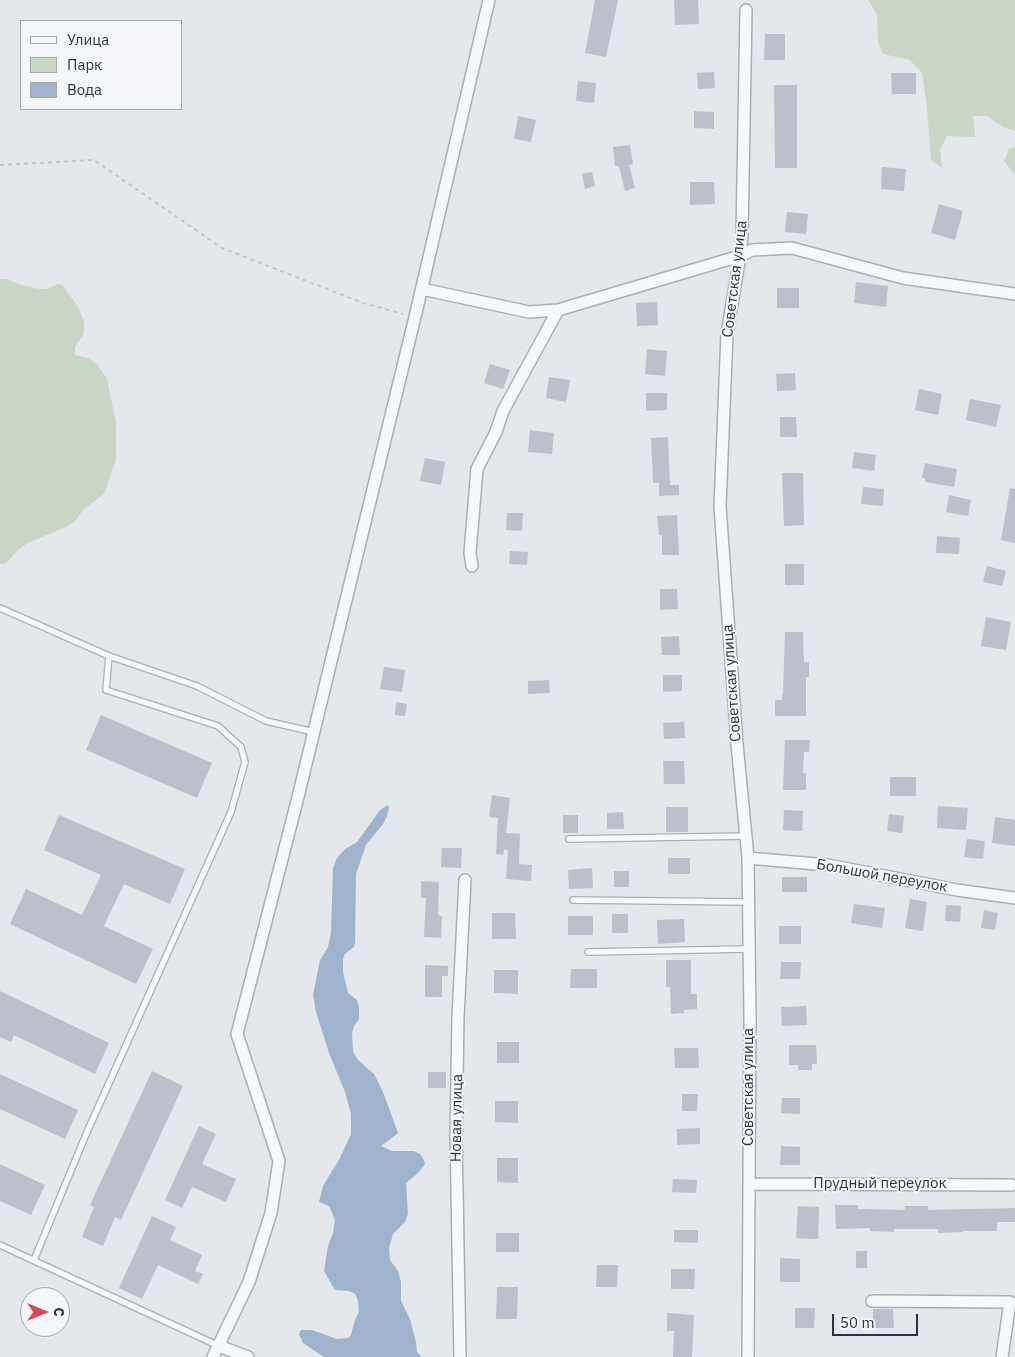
<!DOCTYPE html>
<meta charset="utf-8">
<style>
body{margin:0}
#map{position:relative;width:1015px;height:1357px;overflow:hidden;background:#e4e7ec;font-family:"IBM Plex Sans",sans-serif}
canvas{display:block}
.legend{position:absolute;left:20px;top:20px;width:162px;height:90px;box-sizing:border-box;background:#f4f6f9;border:1px solid #a4a8b1;margin:0;padding:6px 9px;list-style:none;font-size:15px;color:#2b3445}
.legend li{display:flex;align-items:center;gap:10px;height:25px}
.legend b{width:25px;border:1px solid #a4a8b1}
.north{position:absolute;left:20px;top:1287px;width:50px;height:50px;box-sizing:border-box;background:#f4f6f9;border:1px solid #a4a8b1;border-radius:50%;rotate:90deg;font-size:14px;font-weight:700;line-height:20px;text-align:center;color:#2b3445}
.north::after{content:'';display:block;margin:auto;width:18px;height:22px;background:#d1495b;clip-path:polygon(50% 0,100% 100%,50% 72%,0 100%)}
.scale{position:absolute;left:832px;top:1314px;width:86px;height:22px;box-sizing:border-box;border:2px solid #2b3445;border-top:0;padding-left:6px;font-size:15px;line-height:18px;white-space:nowrap;color:#2b3445;-webkit-text-stroke:4px #f4f6f9;paint-order:stroke}
</style>
<div id="map">
<canvas width="1015" height="1357"></canvas>
<ul class="legend">
<li><b style="height:6px;background:#f7f8fa"></b>Улица</li>
<li><b style="height:14px;background:#c9d6c5"></b>Парк</li>
<li><b style="height:14px;background:#9fb4cc"></b>Вода</li>
</ul>
<div class="north">С</div>
<div class="scale">50 m</div>
</div>
<script>
const ctx = document.querySelector('canvas').getContext('2d');
ctx.lineJoin = 'round';
function paint(path, color) {
  ctx.fillStyle = color;
  ctx.fill(path, 'evenodd');
}
function shape(rows) {
  const path = new Path2D();
  for (const r of rows) {
    path.moveTo(r[0], r[1]);
    for (let i = 2; i < r.length; i += 2) path.lineTo(r[i], r[i + 1]);
  }
  return path;
}
function trace(path, color, width, dash) {
  ctx.strokeStyle = color;
  ctx.lineWidth = width;
  ctx.lineCap = dash ? 'butt' : 'round';
  ctx.setLineDash(dash || []);
  ctx.stroke(path);
}
function write(font, color, halo, rows, align = 'center') {
  ctx.font = font + ' "IBM Plex Sans",sans-serif';
  ctx.lineWidth = 4;
  ctx.setLineDash([]);
  ctx.textBaseline = 'middle';
  ctx.strokeStyle = halo;
  ctx.fillStyle = color;
  for (const [text, x, y, turn = 0] of rows) {
    ctx.save();
    ctx.translate(x, y);
    ctx.rotate((+turn || 0) * Math.PI / 180);
    ctx.textAlign = isNaN(turn) ? turn : align;
    if (halo) ctx.strokeText(text, 0, 0);
    ctx.fillText(text, 0, 0);
    ctx.restore();
  }
}
const green = shape([
 [868,0,1015,0,1015,131,1003,127,987,116,973,116,975,137,947,136,940,150,942,168,931,160,927,108,922,73,910,60,883,54,878,43,877,14],
 [1015,147,1015,175,1004,161,1009,149],
 [0,279,6,279,21,285,40,289,47,289,58,284,62,285,77,305,84,321,84,333,75,347,75,355,88,358,97,364,107,379,116,423,116,460,104,494,84,509,76,520,68,526,28,543,19,549,6,563,0,564]
]);
const water = shape([
 [388,805,389,808,387,816,383,824,366,845,356,874,355,943,354,947,345,954,343,958,343,972,348,993,357,1000,359,1007,359,1019,354,1026,352,1033,353,1052,358,1060,374,1074,383,1092,398,1133,381,1146,392,1151,414,1151,420,1154,424,1160,425,1164,419,1172,406,1183,408,1214,405,1222,393,1234,389,1248,390,1260,398,1271,401,1282,401,1301,410,1319,416,1342,417,1352,422,1357,324,1357,303,1343,299,1334,301,1330,312,1330,337,1339,348,1338,351,1335,355,1320,359,1312,358,1301,355,1294,349,1291,335,1290,324,1271,328,1246,333,1233,335,1220,329,1206,319,1202,323,1186,340,1158,351,1134,351,1114,345,1092,329,1053,316,1012,313,995,320,960,328,947,331,933,333,868,337,858,345,849,357,842,380,810]
]);
const building = shape([
 [595,0,618,0,606,57,585,53],
 [674,0,698,0,699,24,675,25],
 [765,34,785,34,785,60,764,60],
 [714,72,715,88,698,89,697,73],
 [891,73,916,73,916,94,892,94],
 [578,81,596,83,594,103,576,101],
 [774,85,797,85,797,168,775,168],
 [694,111,714,112,714,129,694,128],
 [518,116,536,120,531,142,514,139],
 [630,145,633,164,629,165,635,188,625,191,619,166,615,166,613,147],
 [882,167,906,169,904,191,881,189],
 [592,172,595,186,585,189,582,174],
 [690,182,714,182,715,204,690,205],
 [939,204,963,211,955,240,931,233],
 [787,212,808,214,806,234,785,232],
 [856,282,888,286,886,307,854,303],
 [777,288,799,288,799,308,777,308],
 [657,302,658,325,637,326,636,303],
 [647,349,667,351,665,376,645,374],
 [490,364,510,370,503,389,484,383],
 [795,373,796,390,777,391,776,374],
 [549,377,570,380,566,402,546,398],
 [919,389,942,394,938,415,915,410],
 [646,393,667,393,667,410,646,411],
 [970,399,1001,405,996,427,966,420],
 [780,417,796,417,797,437,780,437],
 [530,430,554,433,552,454,528,452],
 [668,437,670,485,679,485,679,495,659,496,659,483,653,483,651,438],
 [854,452,876,455,874,471,852,468],
 [425,458,445,462,441,485,420,481],
 [925,463,957,469,954,487,925,482,925,478,922,478],
 [782,473,803,473,804,525,784,526],
 [863,487,884,489,883,506,861,504],
 [1010,488,1015,489,1015,543,1001,540],
 [949,495,971,500,968,516,946,512],
 [507,513,523,513,522,531,506,530],
 [677,515,679,555,662,555,662,535,659,535,657,516],
 [937,536,960,538,959,554,936,553],
 [510,551,528,552,527,565,509,564],
 [785,564,804,564,804,585,785,585],
 [987,566,1006,571,1002,586,983,582],
 [660,589,677,589,678,609,660,610],
 [986,617,1011,622,1006,650,981,646],
 [785,632,803,632,804,662,809,662,809,677,806,677,806,716,775,716,775,700,782,700,782,694,783,694],
 [679,636,680,655,662,655,661,637],
 [384,667,405,670,402,692,380,689],
 [663,675,682,675,682,691,663,692],
 [549,680,550,693,528,694,528,681],
 [396,702,407,704,405,716,395,715],
 [101,715,212,763,197,798,86,750],
 [684,722,685,738,664,739,663,723],
 [785,740,810,740,809,752,804,752,803,773,806,773,806,790,783,790],
 [663,761,684,761,685,784,664,784],
 [890,777,916,777,916,796,890,796],
 [492,795,510,798,506,833,520,834,519,864,532,865,531,881,506,879,508,850,504,850,503,855,496,854,498,818,489,817],
 [938,806,968,808,966,830,937,828],
 [666,807,688,807,688,832,666,832],
 [784,810,803,811,802,831,783,830],
 [623,812,624,829,607,829,607,813],
 [889,814,904,816,902,833,887,831],
 [59,815,185,869,170,904,124,884,104,926,153,949,136,984,10,924,26,889,82,915,101,875,44,850],
 [563,815,578,815,578,833,563,833],
 [995,817,1015,820,1015,846,992,843],
 [967,839,985,841,983,859,964,857],
 [442,848,462,848,461,868,441,867],
 [668,858,690,858,690,874,668,874],
 [592,868,593,888,569,889,568,870],
 [614,871,629,871,629,887,614,887],
 [782,877,807,877,807,892,782,892],
 [421,881,439,882,438,915,442,916,441,938,424,937,426,898,421,898],
 [910,899,927,902,923,931,905,928],
 [854,904,885,908,882,928,851,923],
 [946,905,961,906,960,922,945,921],
 [984,910,998,913,995,930,981,928],
 [492,913,515,913,516,939,492,939],
 [612,914,628,914,628,933,612,933],
 [568,916,593,916,593,935,568,935],
 [684,919,685,942,658,944,657,920],
 [779,926,801,926,801,944,779,944],
 [666,960,691,960,691,994,697,994,697,1009,684,1010,684,1013,671,1014,670,987,666,987],
 [781,962,801,962,800,979,780,979],
 [425,965,448,966,448,976,442,976,442,997,425,997],
 [571,969,597,969,597,988,570,988],
 [494,970,518,970,518,994,494,993],
 [0,991,109,1043,95,1074,14,1035,11,1042,0,1037],
 [806,1006,807,1025,782,1026,781,1007],
 [497,1042,519,1042,519,1063,497,1063],
 [789,1045,816,1045,817,1064,812,1064,812,1070,798,1070,798,1065,789,1065],
 [674,1048,698,1048,699,1068,675,1068],
 [152,1071,183,1086,121,1220,115,1217,103,1246,82,1237,94,1207,90,1205],
 [428,1072,446,1072,446,1088,428,1088],
 [0,1074,78,1110,65,1139,0,1109],
 [682,1094,698,1094,697,1111,682,1111],
 [782,1098,800,1098,800,1114,781,1113],
 [495,1101,518,1101,518,1123,495,1122],
 [199,1126,216,1134,202,1164,236,1179,226,1202,192,1187,182,1208,165,1200],
 [700,1128,700,1144,677,1145,677,1129],
 [781,1146,800,1147,800,1165,780,1165],
 [497,1158,518,1158,518,1183,497,1182],
 [0,1164,45,1185,31,1215,0,1201],
 [673,1179,697,1180,696,1193,672,1192],
 [835,1205,858,1205,858,1209,905,1210,905,1206,928,1206,928,1210,1015,1208,1015,1222,997,1222,997,1231,963,1231,963,1232,938,1233,938,1229,894,1229,894,1232,870,1231,870,1228,836,1229],
 [798,1206,819,1207,818,1239,796,1238],
 [152,1216,176,1227,170,1240,202,1255,195,1271,203,1274,198,1284,158,1265,142,1299,119,1288],
 [674,1230,698,1230,698,1243,674,1242],
 [496,1233,519,1233,519,1252,496,1252],
 [856,1251,867,1251,867,1268,856,1268],
 [780,1258,800,1259,800,1282,780,1282],
 [597,1265,618,1265,617,1287,596,1287],
 [671,1269,695,1269,694,1289,671,1289],
 [497,1287,518,1287,517,1319,496,1319],
 [795,1308,815,1308,814,1328,795,1328],
 [873,1309,893,1309,894,1328,873,1328],
 [667,1313,694,1315,692,1357,673,1357,674,1331,667,1331]
]);
const path = shape([
 [0,165,94,160,222,248,363,303,403,314]
]);
const service = shape([
 [0,608,109,656],
 [569,839,746,836],
 [573,900,748,902],
 [588,952,749,949],
 [0,1245,219,1346],
 [34,1260,87,1132,231,812,245,762,241,747,218,726,106,690,109,656,197,686,266,721,314,732]
]);
const minor = shape([
 [746,10,742,236,740,256,727,334,720,506,737,744,748,858,750,1018,748,1357],
 [422,289,529,312,558,310,740,256,752,250,792,248,903,278,1015,294],
 [472,566,470,553,477,469,496,432,503,411,558,310],
 [748,858,828,865,957,890,1015,898],
 [749,1184,1011,1185],
 [872,1301,1010,1302,1002,1357],
 [219,1346,248,1357],
 [213,1357,249,1282,271,1213,279,1161,237,1034,297,801,415,317,489,0],
 [460,1357,456,1135,458,1017,465,880]
]);
const streetNames = [
 ["Советская улица",735,279,-83],
 ["Советская улица",732,683,-94],
 ["Большой переулок",882,876,10],
 ["Советская улица",749,1087,-90],
 ["Новая улица",457,1118,-89],
 ["Прудный переулок",880,1184]
];
paint(green, '#c9d6c5');
paint(water, '#9fb4cc');
paint(building, '#bbc0ca');
trace(service, '#a9aeb7', 8);
trace(minor, '#a9aeb7', 14);
trace(path, '#c2c5cb', 2, [4, 4]);
trace(service, '#f7f8fa', 5.5);
trace(minor, '#f7f8fa', 11);
write('15px', '#2b3445', '#f4f6f9', streetNames);
</script>
